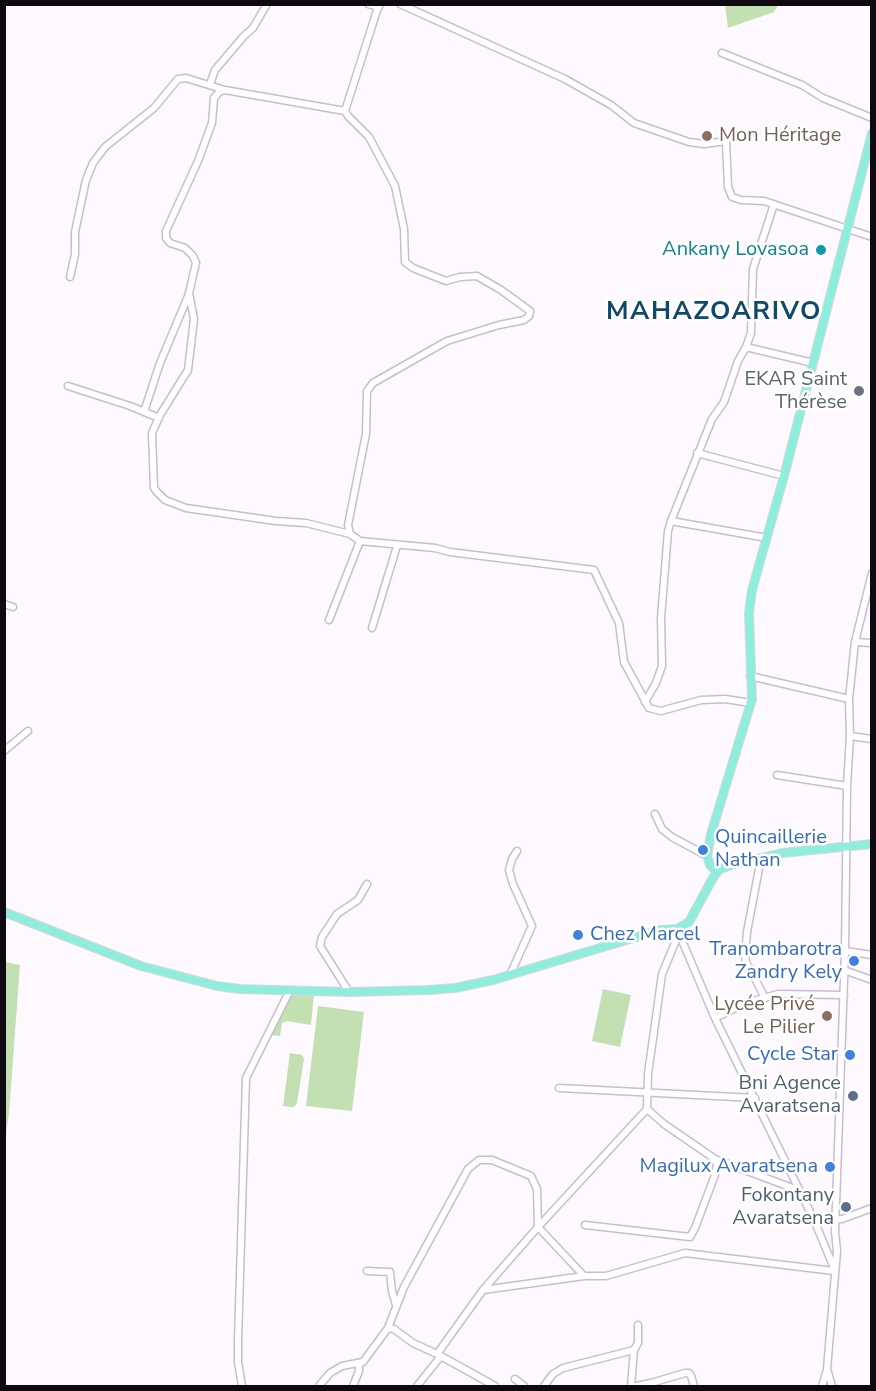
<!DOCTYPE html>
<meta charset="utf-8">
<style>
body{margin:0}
#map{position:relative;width:876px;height:1391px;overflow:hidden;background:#fdf9ff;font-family:"Nunito Sans",sans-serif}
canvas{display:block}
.frame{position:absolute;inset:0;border:6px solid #0f0912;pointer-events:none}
</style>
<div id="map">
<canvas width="876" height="1391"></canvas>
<div class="frame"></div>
</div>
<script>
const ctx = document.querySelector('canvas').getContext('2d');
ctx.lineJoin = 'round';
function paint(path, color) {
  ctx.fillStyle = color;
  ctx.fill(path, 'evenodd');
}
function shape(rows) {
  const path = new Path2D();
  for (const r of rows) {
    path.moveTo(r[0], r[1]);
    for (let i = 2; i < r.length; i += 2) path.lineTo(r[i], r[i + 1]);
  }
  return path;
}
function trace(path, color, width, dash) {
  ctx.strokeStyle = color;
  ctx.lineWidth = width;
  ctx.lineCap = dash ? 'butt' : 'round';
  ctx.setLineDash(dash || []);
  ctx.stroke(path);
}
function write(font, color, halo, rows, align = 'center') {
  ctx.font = font + ' "Nunito Sans",sans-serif';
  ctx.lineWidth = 5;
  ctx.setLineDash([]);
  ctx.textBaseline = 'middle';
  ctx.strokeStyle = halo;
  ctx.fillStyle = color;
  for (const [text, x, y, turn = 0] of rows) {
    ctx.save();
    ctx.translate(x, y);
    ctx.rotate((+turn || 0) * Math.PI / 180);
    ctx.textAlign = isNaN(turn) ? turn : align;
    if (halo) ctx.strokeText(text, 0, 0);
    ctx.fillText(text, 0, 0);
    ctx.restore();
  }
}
const green = shape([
 [725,5,725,4,778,5,774,12,728,28],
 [5,962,20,965,9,1113,5,1141],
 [603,989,631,995,620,1047,592,1041],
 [291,994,314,994,311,1025,287,1021,282,1023,280,1036,270,1035],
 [318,1006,364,1012,352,1111,306,1106],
 [290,1053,302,1055,304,1059,297,1103,294,1107,291,1107,283,1106]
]);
const minor = shape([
 [368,4,379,7],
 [400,4,565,79,611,105,634,123,689,142,704,144,726,141,728,187,732,197,741,200,764,201,872,237],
 [722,53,802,85,823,98,872,118],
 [210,84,215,70,244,36,253,28,267,4],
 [345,111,225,90,219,92,214,98,212,123,198,161,166,231,166,238,170,243,185,248,193,256,196,263,189,293,194,319,188,370,160,415,152,433,154,488,157,492,165,500,186,508,276,521,306,523,350,534,360,541,435,548,450,552,594,570,619,623,624,662,649,708,661,711,701,700,725,699,751,703],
 [70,277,75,254,75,232,86,180,93,163,105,147,154,108,178,79,186,78,225,90],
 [746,347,751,333,753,269,774,204],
 [68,386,130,406,159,418],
 [144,412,160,363,189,294],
 [697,453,784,476],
 [671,521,767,538],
 [350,534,348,525,366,434,367,391,373,383,447,341,499,325,524,320,529,316,530,311,501,290,477,276,460,277,446,281,413,268,405,262,404,229,395,186,369,137,348,116,345,111,379,4],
 [4,604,13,607],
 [329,620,360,541],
 [372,628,397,546],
 [855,642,872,643],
 [750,676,849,699],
 [645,702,656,683,662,666,661,618,668,531,671,521,712,419,724,402,738,361,746,347,813,363],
 [850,736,872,739],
 [4,751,28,731],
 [777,775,847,786],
 [655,814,662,829,672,837,707,856],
 [761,858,747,932,745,955,746,962,762,992,764,999],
 [677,929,715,1018,814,1220,834,1268],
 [677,930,675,943,662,974,648,1074,647,1109,664,1124,715,1159,798,1190],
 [845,951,872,955],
 [844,970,872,980],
 [510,975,532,926,513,884,509,870,512,859,517,851],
 [349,992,320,946,322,937,337,914,358,900,367,884],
 [715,1018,746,1003,778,994,844,995],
 [559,1088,755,1098],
 [814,1220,842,1219,872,1208],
 [585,1225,690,1237,695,1228,715,1175,717,1164,715,1159],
 [367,1271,390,1272,392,1291,396,1305],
 [483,1290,584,1276,606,1276,685,1253,834,1271],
 [388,1328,394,1329,413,1343,437,1354,495,1386],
 [634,1350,638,1343,638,1325],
 [437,1354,483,1290,538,1227,647,1109],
 [515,1379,524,1386],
 [242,1386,238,1362,238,1340,246,1078,290,990],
 [319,1386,330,1373,342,1366,363,1362,388,1328,404,1287,468,1169,479,1160,492,1160,531,1176,537,1189,538,1227,584,1276],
 [353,1386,359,1371,359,1363],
 [417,1386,441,1356],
 [544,1386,553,1374,563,1368,634,1350,631,1386],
 [636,1386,651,1383],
 [651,1386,651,1383,685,1373,689,1373,691,1376,694,1386],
 [822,1386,827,1370],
 [832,1386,827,1369,837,1251,835,1232,845,951,847,786,850,736,849,699,855,642,872,573]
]);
const major = shape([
 [717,872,710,865,707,856,711,834,752,699,749,613,752,590,784,476,872,133],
 [4,912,141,966,217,986,240,989,349,992,429,990,455,988,493,980,660,930,677,929,689,922,714,876,720,869,732,865,782,853,872,844]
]);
const markers = [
 [707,136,6,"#8d6e63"],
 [821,250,6,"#0f9aa8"],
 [859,391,6,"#6b7280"],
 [703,850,6,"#3f7fe0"],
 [578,935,6,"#3f7fe0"],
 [854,961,6,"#3f7fe0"],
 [827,1016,6,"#8d6e63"],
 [850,1055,6,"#3f7fe0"],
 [853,1096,6,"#5c6f8a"],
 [830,1167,6,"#3f7fe0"],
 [846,1207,6,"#5c6f8a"]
];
const educationNames = [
 ["Mon Héritage",719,136],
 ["Lycée Privé",815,1005,"right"],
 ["Le Pilier",815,1028,"right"]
];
const cultureNames = [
 ["Ankany Lovasoa",809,250]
];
const worshipNames = [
 ["EKAR Saint",847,380],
 ["Thérèse",847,403]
];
const shopNames = [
 ["Quincaillerie",715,838,"left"],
 ["Nathan",715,861,"left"],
 ["Chez Marcel",590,935,"left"],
 ["Tranombarotra",842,950],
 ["Zandry Kely",842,973],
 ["Cycle Star",838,1055],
 ["Magilux Avaratsena",818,1167]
];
const serviceNames = [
 ["Bni Agence",841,1084],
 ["Avaratsena",841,1107],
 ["Fokontany",834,1196],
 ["Avaratsena",834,1219]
];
const districtNames = [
 ["MAHAZOARIVO",714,313]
];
paint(green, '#c3e0b3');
trace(minor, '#cbbbd4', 9);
trace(major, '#d9d8d9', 10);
trace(minor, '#fff', 6);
trace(major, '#8feddd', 8);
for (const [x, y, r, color] of markers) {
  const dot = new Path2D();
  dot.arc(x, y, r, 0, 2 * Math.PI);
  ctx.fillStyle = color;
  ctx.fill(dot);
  trace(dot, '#fff', 2);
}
write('20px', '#785e54', '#fff', educationNames, 'left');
write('20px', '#0d838f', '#fff', cultureNames, 'right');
write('20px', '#5b616d', '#fff', worshipNames, 'right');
write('20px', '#366cbe', '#fff', shopNames, 'right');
write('20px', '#4e5e75', '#fff', serviceNames, 'right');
ctx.letterSpacing = '1.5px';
write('bold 26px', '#11496b', '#fff', districtNames);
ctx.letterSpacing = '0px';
</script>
